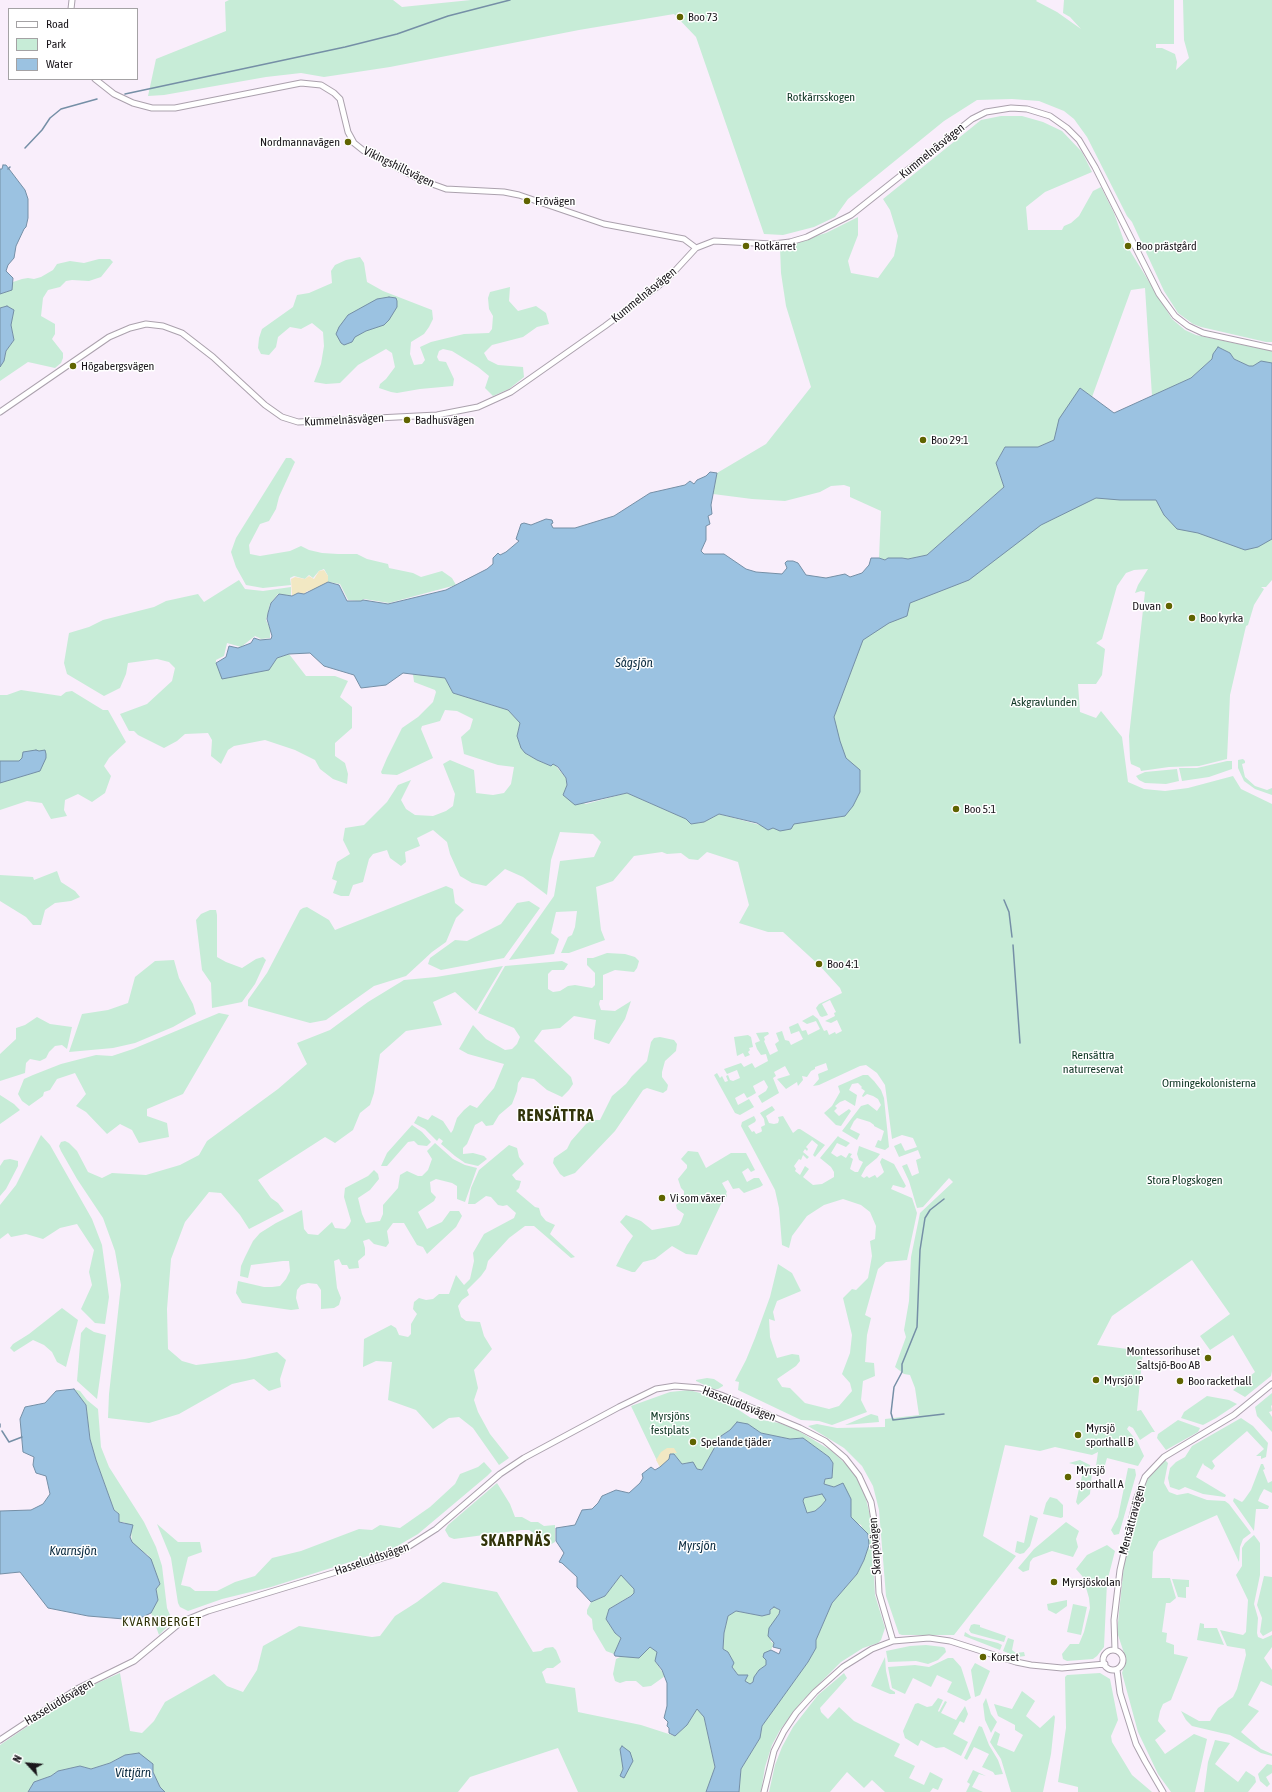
<!DOCTYPE html>
<meta charset="utf-8">
<style>
body{margin:0}
#map{position:relative;width:1272px;height:1792px;overflow:hidden;background:#f9eefb;font-family:"Asap Condensed",sans-serif}
canvas{display:block}
.legend{position:absolute;left:8px;top:8px;width:130px;height:72px;box-sizing:border-box;background:#fff;border:1px solid #a4a2a4;margin:0;padding:5px 7px;list-style:none;font-size:12px;color:#1b171c}
.legend li{display:flex;align-items:center;gap:8px;height:20px}
.legend b{width:20px;border:1px solid #a4a2a4}
.north{position:absolute;left:8px;top:1744px;width:40px;height:40px;-webkit-text-stroke:3px #fff;paint-order:stroke;rotate:296deg;font-size:11px;font-weight:700;line-height:16px;text-align:center;color:#1b171c}
.north::after{content:'';display:block;margin:auto;width:14px;height:18px;background:#1b171c;clip-path:polygon(50% 0,100% 100%,50% 72%,0 100%)}
</style>
<div id="map">
<canvas width="1272" height="1792"></canvas>
<ul class="legend">
<li><b style="height:5px;background:#fff"></b>Road</li>
<li><b style="height:11px;background:#c7ecd7"></b>Park</li>
<li><b style="height:11px;background:#9bc2e1"></b>Water</li>
</ul>
<div class="north">N</div>
</div>
<script>
const ctx = document.querySelector('canvas').getContext('2d');
ctx.lineJoin = 'round';
function paint(path, color) {
  ctx.fillStyle = color;
  ctx.fill(path, 'evenodd');
}
function shape(rows) {
  const path = new Path2D();
  for (const r of rows) {
    if (r.length === 3) {
      path.moveTo(r[0] + r[2], r[1]);
      path.arc(r[0], r[1], r[2], 0, 2 * Math.PI);
      continue;
    }
    path.moveTo(r[0], r[1]);
    for (let i = 2; i < r.length; i += 2) path.lineTo(r[i], r[i + 1]);
  }
  return path;
}
function trace(path, color, width, dash) {
  ctx.strokeStyle = color;
  ctx.lineWidth = width;
  ctx.lineCap = dash ? 'butt' : 'round';
  ctx.setLineDash(dash || []);
  ctx.stroke(path);
}
function write(font, color, halo, rows, align = 'center') {
  ctx.font = font + ' "Asap Condensed",sans-serif';
  ctx.lineWidth = 3;
  ctx.setLineDash([]);
  ctx.textBaseline = 'middle';
  ctx.strokeStyle = halo;
  ctx.fillStyle = color;
  for (const [text, x, y, turn = 0] of rows) {
    ctx.save();
    ctx.translate(x, y);
    ctx.rotate((+turn || 0) * Math.PI / 180);
    ctx.textAlign = isNaN(turn) ? turn : align;
    if (halo) ctx.strokeText(text, 0, 0);
    ctx.fillText(text, 0, 0);
    ctx.restore();
  }
}
const green = shape([
 [229,0,393,0,402,7,471,0,1037,0,1036,1,1057,12,1081,29,1070,17,1063,13,1064,0,1174,0,1174,44,1156,44,1156,48,1162,48,1175,54,1177,62,1176,70,1189,58,1184,40,1183,0,1272,0,1272,342,1266,342,1201,327,1193,324,1178,313,1164,291,1132,222,1127,216,1087,137,1074,119,1064,111,1039,101,1012,99,977,100,944,121,848,199,835,217,814,227,783,235,764,234,696,37,674,14,579,30,390,67,324,77,301,73,266,77,164,95,148,96,156,59,226,31,225,2],
 [1001,116,1022,116,1043,122,1062,131,1082,152,1092,172,1045,192,1026,207,1028,230,1062,230,1064,226,1071,223,1079,216,1093,191,1101,187,1114,213,1124,241,1172,319,1185,330,1196,335,1272,351,1272,363,1258,363,1252,367,1249,366,1234,359,1230,353,1222,349,1213,354,1212,359,1191,378,1152,396,1145,288,1131,290,1092,397,1080,388,1054,440,1038,447,1005,447,996,463,1004,487,927,555,908,559,902,558,885,560,879,558,881,511,850,497,850,487,844,485,831,486,820,492,785,501,752,499,713,494,717,473,766,444,811,387,786,306,781,273,780,247,826,233,858,217,858,235,848,261,851,273,878,278,894,256,898,236,890,210,883,199,981,120],
 [360,257,364,263,367,282,383,291,432,310,433,319,429,327,424,334,411,342,410,354,414,365,422,364,425,360,420,347,431,342,464,334,489,333,492,329,493,316,489,309,488,298,490,292,510,287,509,301,518,311,536,306,546,313,549,324,537,327,523,337,492,345,484,353,488,360,498,365,523,367,524,377,509,389,493,396,485,388,489,376,478,367,452,351,443,349,439,351,437,357,439,361,446,362,454,379,453,386,420,389,397,393,391,392,379,388,380,384,386,379,395,367,392,353,386,349,358,365,340,383,326,384,314,382,321,364,324,346,323,332,312,323,301,329,290,327,278,337,276,347,269,355,261,354,258,348,259,338,262,329,293,307,297,295,309,293,332,283,331,271,335,265,346,260],
 [99,259,110,259,113,262,101,277,89,281,72,280,66,281,60,287,48,290,43,298,41,316,55,324,55,334,52,339,63,353,63,358,61,363,55,368,28,362,0,381,0,367,4,361,6,351,14,340,7,306,0,308,0,294,11,290,13,282,22,279,28,278,34,279,41,277,53,270,57,264,70,261,84,263],
 [286,458,291,458,295,462,279,497,276,509,269,521,260,524,249,545,250,554,260,556,290,551,301,546,309,550,322,553,338,554,357,554,367,559,388,564,389,568,413,573,421,577,442,571,452,578,456,585,389,603,364,599,361,601,348,600,340,584,328,582,328,576,324,569,319,571,313,578,309,575,305,579,294,576,290,578,291,585,263,588,246,585,236,567,231,552,236,538],
 [1026,493,1272,493,1272,580,1266,587,1261,587,1264,589,1254,605,1248,625,1246,626,1230,695,1227,759,1199,766,1169,767,1141,771,1140,768,1131,764,1130,759,1129,736,1145,592,1141,591,1135,593,1138,585,1148,569,1134,570,1126,573,1117,586,1102,639,1096,643,1105,649,1102,675,1096,684,1078,684,1080,712,1096,718,1101,711,1122,737,1128,782,1144,789,1165,791,1188,788,1233,776,1241,789,1272,804,1272,1371,1271,1376,1245,1397,1233,1390,1255,1372,1233,1335,1210,1350,1200,1336,1230,1314,1192,1260,1112,1316,1097,1345,1143,1351,1137,1411,1141,1410,1155,1432,1152,1432,1140,1440,1133,1428,1129,1426,1127,1429,1137,1441,1144,1456,1138,1466,1107,1458,1103,1472,1101,1474,1097,1470,1096,1466,1098,1452,1092,1455,1055,1447,1040,1451,1005,1445,983,1536,1016,1556,954,1635,902,1635,899,1634,886,1596,879,1510,873,1486,862,1466,844,1448,808,1426,817,1424,837,1428,885,1427,885,1419,919,1415,915,1388,910,1375,904,1374,895,1367,906,1337,904,1330,909,1301,911,1257,920,1213,953,1182,949,1178,923,1207,917,1208,909,1181,902,1166,907,1164,912,1176,919,1173,916,1160,921,1158,918,1150,899,1157,894,1146,901,1143,905,1151,917,1147,913,1138,902,1135,892,1139,885,1085,877,1073,866,1065,860,1066,819,1085,813,1086,819,1079,818,1074,828,1070,826,1063,815,1067,815,1069,811,1071,807,1077,802,1076,803,1080,798,1086,797,1082,786,1089,777,1079,790,1075,785,1066,774,1072,776,1076,773,1078,779,1093,762,1103,758,1096,766,1091,768,1087,764,1080,753,1086,756,1093,751,1096,747,1098,744,1093,735,1098,738,1105,749,1099,754,1107,740,1115,735,1113,714,1075,717,1073,720,1078,722,1076,725,1082,728,1081,726,1076,728,1075,730,1080,733,1081,740,1078,737,1070,727,1074,724,1069,741,1063,744,1067,752,1063,755,1068,768,1061,766,1054,761,1055,757,1049,755,1043,760,1041,756,1033,768,1032,769,1034,764,1037,765,1040,764,1041,770,1055,778,1051,775,1044,779,1041,776,1033,782,1031,785,1040,789,1041,791,1045,803,1039,799,1031,791,1034,789,1027,798,1023,802,1031,806,1030,808,1035,820,1029,816,1021,807,1024,802,1021,813,1015,818,1019,824,1031,827,1030,829,1035,835,1032,836,1034,842,1031,837,1020,831,1023,825,1021,835,1016,834,1013,836,1012,830,1000,822,1004,828,1015,822,1017,820,1016,816,1008,819,1004,842,993,840,988,820,966,783,932,768,932,739,923,749,905,738,862,707,852,698,860,689,859,681,853,667,854,662,852,634,856,613,881,596,887,601,930,605,940,569,953,561,953,568,937,572,935,575,927,577,911,556,912,551,933,559,939,554,954,509,960,554,896,560,861,594,857,601,842,593,834,560,832,551,860,547,895,523,877,505,869,486,886,472,883,460,876,450,854,447,842,433,830,417,838,420,846,405,852,406,862,401,866,390,858,387,850,373,854,369,859,363,882,353,885,349,896,341,896,333,893,337,881,332,879,337,862,350,854,343,840,345,828,364,825,387,802,398,785,411,780,401,800,406,809,415,815,433,816,446,811,453,806,455,794,443,764,450,760,474,770,476,793,493,795,504,793,511,784,514,767,498,765,464,754,461,737,470,729,473,719,457,711,445,710,440,721,422,726,421,729,433,758,397,775,382,774,381,772,387,758,402,728,418,717,433,702,436,692,435,690,414,682,413,674,445,678,453,693,508,710,520,723,517,736,525,753,537,760,551,766,553,764,555,765,566,778,567,785,563,795,586,804,627,793,686,819,691,824,704,822,719,814,760,825,772,653],
 [239,580,245,589,263,591,291,587,291,596,278,594,270,604,266,620,270,629,270,638,261,639,255,636,241,647,227,643,224,656,216,660,216,664,269,670,277,658,289,654,306,676,335,676,348,681,340,697,352,707,352,728,335,743,335,756,345,763,348,774,347,784,333,779,320,769,315,760,295,750,265,740,234,746,228,750,221,764,211,756,212,740,208,733,185,734,177,741,164,748,138,735,134,731,129,731,120,714,147,704,172,681,175,668,169,662,157,659,128,663,126,674,120,688,104,696,67,674,64,663,69,633,89,627,103,620,154,607,166,601,198,594,204,602],
 [21,690,61,696,66,692,72,691,103,710,108,710,126,742,109,758,104,766,111,776,105,793,92,802,78,794,65,800,64,810,67,816,51,819,42,803,27,801,0,810,0,695,7,695],
 [1243,759,1245,761,1245,763,1242,764,1245,777,1255,786,1267,790,1272,788,1272,795,1255,789,1244,781,1238,768,1238,760],
 [1227,761,1232,761,1232,769,1209,777,1182,781,1179,768,1197,768],
 [1177,769,1179,781,1166,784,1145,783,1139,780,1136,776,1145,772],
 [57,871,61,882,75,891,80,897,71,901,55,903,45,910,41,925,33,925,26,917,0,901,0,875,33,877,34,880],
 [446,886,453,889,455,903,464,910,456,918,446,942,432,952,406,976,374,986,326,1020,310,1023,248,1006,248,1000,267,973,300,910,303,908,307,907,329,920,335,930],
 [529,901,540,908,504,958,441,970,428,964,430,958,455,940,467,941,501,924,517,903],
 [210,910,216,910,217,915,217,957,226,962,242,968,256,959,263,957,266,960,255,984,242,1002,212,1008,211,983,202,970,196,920,201,914],
 [607,953,625,954,635,957,639,961,637,968,634,972,615,970,603,975,603,1000,600,1000,599,1004,601,1010,615,1011,631,1001,625,1019,609,1044,594,1039,594,1034,596,1020,574,1016,560,1028,542,1030,534,1041,571,1077,573,1084,569,1090,562,1097,547,1090,534,1079,522,1077,518,1083,517,1091,512,1104,499,1115,493,1125,486,1126,482,1121,475,1125,467,1144,463,1148,463,1154,473,1153,484,1156,487,1159,478,1166,465,1163,455,1156,441,1144,443,1141,439,1138,437,1141,425,1129,414,1123,418,1116,428,1120,432,1115,443,1121,451,1133,453,1130,457,1118,464,1110,470,1105,477,1108,494,1088,504,1064,468,1054,459,1049,473,1025,486,1039,505,1050,512,1049,517,1044,520,1037,514,1028,478,1013,505,966,562,961,568,964,564,970,552,970,548,974,548,989,553,992,560,991,568,986,575,985,592,988,595,985,595,973,587,965,587,958,593,958],
 [174,960,179,978,193,1004,196,1014,173,1027,135,1043,113,1048,69,1052,82,1014,108,1010,128,1003,135,977,155,961],
 [503,966,476,1011,455,992,433,1002,442,1025,406,1031,380,1054,374,1093,370,1105,360,1113,353,1130,335,1143,325,1137,258,1180,271,1198,278,1203,284,1211,249,1229,240,1215,221,1193,209,1192,185,1222,171,1259,167,1309,168,1349,182,1361,196,1365,245,1359,277,1352,286,1360,280,1379,281,1387,269,1391,254,1379,232,1384,179,1414,149,1423,108,1418,109,1394,121,1285,115,1251,103,1218,77,1179,61,1151,59,1146,61,1142,65,1141,69,1143,77,1151,88,1172,102,1178,112,1173,146,1175,180,1165,199,1155,207,1141,278,1089,307,1064,297,1043,330,1030,368,1002,404,980,436,977],
 [219,1013,229,1015,183,1094,147,1109,147,1116,167,1123,169,1137,139,1143,132,1130,120,1124,107,1134,86,1112,76,1106,86,1094,75,1073,57,1079,50,1090,44,1092,43,1096,29,1106,22,1101,18,1094,24,1079,33,1075,61,1064,96,1055,112,1056,133,1049],
 [37,1017,50,1024,72,1027,67,1049,62,1045,55,1046,49,1052,46,1058,40,1061,30,1059,26,1063,25,1073,0,1081,0,1054,16,1039,16,1028,25,1025],
 [748,1035,751,1037,753,1047,749,1048,750,1050,748,1052,750,1055,745,1057,743,1053,737,1056,734,1037],
 [660,1037,674,1040,677,1044,676,1051,665,1061,662,1072,662,1077,668,1085,667,1090,663,1093,647,1088,643,1090,615,1131,575,1173,564,1177,560,1174,553,1163,554,1158,567,1149,571,1141,586,1124,593,1120,600,1120,612,1096,626,1084,632,1076,647,1061,651,1042,654,1038],
 [863,1075,868,1075,874,1081,881,1090,884,1098,889,1147,885,1150,875,1147,878,1140,881,1141,884,1131,874,1126,874,1125,870,1122,857,1118,854,1121,850,1129,860,1134,857,1140,842,1131,861,1106,868,1104,877,1111,881,1105,878,1099,873,1096,867,1094,863,1097,862,1096,865,1091,861,1088,862,1087,858,1083,852,1084,849,1090,857,1095,855,1106,845,1100,840,1102,835,1106,837,1108,834,1111,839,1116,849,1109,851,1111,841,1126,836,1125,824,1113,832,1106,840,1092,838,1086],
 [0,1095,14,1104,20,1110,0,1124],
 [772,1106,775,1110,766,1116,769,1123,774,1124,778,1123,779,1120,778,1117,783,1116,793,1133,798,1129,800,1129,825,1145,815,1157,813,1155,818,1145,812,1140,806,1147,808,1149,807,1151,805,1149,803,1152,809,1157,807,1159,803,1155,801,1160,799,1159,794,1166,796,1169,795,1171,800,1175,805,1166,809,1169,803,1177,813,1185,822,1184,834,1177,834,1172,831,1167,820,1158,838,1136,839,1137,850,1143,846,1147,837,1143,831,1153,837,1157,841,1155,846,1158,849,1153,852,1154,850,1157,853,1159,850,1169,855,1172,858,1172,863,1162,859,1160,857,1154,859,1146,880,1154,877,1158,866,1167,861,1176,864,1178,867,1176,869,1178,875,1175,877,1178,882,1174,884,1172,880,1162,882,1158,894,1164,906,1186,904,1188,893,1185,891,1189,912,1198,917,1213,907,1260,886,1262,878,1269,865,1315,871,1318,867,1335,865,1362,874,1363,875,1376,863,1381,861,1400,867,1412,832,1425,819,1421,801,1420,738,1390,739,1382,735,1381,746,1360,755,1338,770,1297,778,1264,792,1273,801,1291,777,1301,773,1312,775,1321,769,1319,770,1337,777,1358,792,1354,799,1355,800,1361,796,1366,777,1379,782,1387,790,1388,805,1403,829,1409,839,1406,852,1391,850,1383,842,1374,850,1353,852,1335,843,1298,852,1289,856,1290,868,1278,872,1256,870,1241,875,1239,876,1226,870,1212,861,1205,843,1199,824,1205,807,1216,792,1236,789,1248,782,1245,779,1208,775,1190,741,1126,742,1122,754,1116,756,1120,755,1122,748,1126,752,1132,754,1131,756,1134,761,1132,762,1131,761,1127,765,1125,764,1119,760,1113],
 [412,1125,422,1132,431,1142,427,1146,418,1145,414,1141,408,1142,387,1166,381,1166,387,1153],
 [41,1135,50,1145,92,1219,102,1245,109,1297,105,1324,95,1323,81,1309,92,1285,89,1272,94,1250,77,1224,60,1228,43,1239,26,1234,11,1237,8,1233,0,1239,0,1205,16,1185],
 [435,1143,453,1159,465,1165,477,1168,465,1202,457,1199,457,1186,452,1183,436,1179,430,1182,431,1192,436,1197,434,1201,418,1212,427,1229,442,1222,450,1211,459,1211,462,1216,456,1227,427,1254,423,1247,417,1245,404,1223,393,1223,387,1231,389,1243,386,1247,374,1244,369,1239,363,1241,365,1248,365,1255,358,1261,359,1268,349,1269,347,1265,342,1265,339,1259,334,1261,337,1288,341,1298,339,1305,334,1308,321,1309,321,1290,317,1284,308,1283,301,1285,297,1290,296,1298,299,1309,291,1310,242,1303,236,1293,238,1281,264,1287,272,1287,280,1286,286,1279,290,1271,289,1261,283,1261,251,1265,248,1278,240,1276,241,1266,245,1257,253,1241,260,1233,276,1223,302,1210,304,1229,308,1234,318,1235,332,1222,335,1228,345,1229,349,1225,351,1221,344,1197,345,1188,368,1176,374,1170,378,1174,379,1179,370,1190,358,1198,362,1214,366,1223,380,1221,383,1214,383,1205,398,1188,400,1175,407,1171,418,1176,422,1176,428,1170,432,1159,427,1151],
 [509,1145,517,1148,519,1157,524,1164,512,1175,516,1180,521,1181,519,1188,516,1191,535,1207,539,1208,541,1215,546,1221,555,1225,550,1234,575,1257,571,1258,534,1226,525,1226,509,1238,488,1261,486,1269,481,1276,467,1290,469,1295,462,1300,458,1306,461,1317,466,1321,480,1322,484,1336,492,1349,474,1370,478,1388,474,1400,478,1412,490,1434,509,1458,499,1465,473,1428,459,1417,449,1418,433,1429,416,1410,388,1400,392,1362,376,1361,363,1367,364,1339,391,1325,396,1328,399,1335,408,1337,411,1334,411,1324,417,1314,413,1309,414,1302,419,1298,426,1300,433,1299,439,1294,449,1294,456,1275,464,1285,470,1279,474,1261,473,1253,484,1234,514,1218,516,1213,507,1205,503,1206,498,1205,491,1197,486,1196,475,1204,468,1204,471,1188,479,1170],
 [688,1151,698,1152,706,1168,731,1153,746,1153,755,1170,751,1172,748,1168,742,1172,747,1182,754,1178,759,1178,763,1185,760,1187,744,1193,739,1188,733,1189,728,1180,722,1183,727,1192,726,1193,727,1196,721,1204,697,1255,686,1254,672,1246,655,1259,643,1262,635,1272,632,1272,616,1266,627,1245,633,1236,620,1222,626,1215,641,1221,652,1230,675,1226,679,1225,681,1222,684,1214,677,1209,676,1205,684,1196,684,1191,681,1188,678,1179,687,1168,687,1165,681,1159],
 [10,1159,18,1161,18,1166,6,1189,0,1196,0,1166,4,1160],
 [62,1308,78,1320,66,1367,57,1362,52,1352,44,1345,33,1340,14,1352,10,1348,13,1344,29,1334],
 [86,1327,94,1332,106,1335,97,1399,77,1381,81,1333],
 [707,1378,714,1379,723,1385,723,1386,718,1389,713,1389,696,1381,696,1380],
 [74,1389,80,1391,87,1400,98,1409,101,1447,109,1467,144,1522,156,1547,162,1566,167,1608,172,1620,170,1624,159,1635,151,1613,158,1600,156,1589,160,1584,148,1555,141,1551,132,1542,131,1531,124,1522,119,1522,119,1514,114,1510,96,1460,90,1439,86,1405],
 [689,1390,722,1399,751,1418,779,1423,797,1430,832,1451,852,1470,860,1483,866,1499,871,1520,875,1595,885,1628,881,1640,878,1643,863,1648,841,1662,802,1701,780,1730,772,1745,765,1767,761,1792,739,1792,741,1769,760,1738,762,1726,808,1662,816,1648,816,1640,832,1603,857,1574,864,1560,869,1545,861,1525,855,1522,851,1517,851,1499,834,1487,824,1484,825,1479,832,1478,833,1463,829,1457,803,1438,790,1439,761,1433,748,1424,730,1430,721,1436,702,1470,697,1469,687,1463,682,1464,674,1454,660,1467,631,1406,670,1392],
 [1272,1393,1272,1405,1271,1406,1272,1411,1269,1412,1272,1417,1272,1432,1257,1416,1255,1407],
 [1207,1396,1229,1400,1237,1404,1216,1418,1203,1425,1181,1418,1184,1412],
 [871,1414,878,1416,879,1422,845,1425],
 [1241,1418,1253,1426,1268,1443,1266,1457,1261,1459,1261,1456,1256,1456,1264,1449,1247,1431,1212,1461,1215,1466,1212,1470,1204,1465,1203,1463,1196,1477,1226,1495,1225,1497,1203,1494,1185,1487,1179,1490,1170,1487,1168,1478,1170,1468,1176,1462,1185,1457,1192,1446],
 [1178,1420,1200,1428,1198,1432,1166,1450,1157,1438,1158,1434],
 [1080,1460,1090,1465,1092,1472,1090,1494,1078,1505,1076,1502,1084,1467,1069,1463],
 [1165,1460,1168,1463,1164,1483,1169,1492,1177,1495,1188,1493,1207,1500,1225,1501,1229,1504,1251,1533,1243,1539,1240,1547,1239,1562,1217,1515,1159,1541,1153,1552,1152,1578,1170,1578,1176,1598,1170,1603,1166,1603,1162,1632,1167,1633,1166,1642,1174,1645,1174,1654,1188,1657,1171,1700,1163,1704,1160,1711,1158,1721,1166,1731,1155,1740,1165,1754,1194,1734,1207,1739,1195,1792,1171,1792,1158,1774,1138,1732,1122,1673,1125,1663,1124,1653,1117,1632,1125,1555,1141,1491,1147,1477],
 [484,1462,492,1471,487,1476,418,1534,394,1548,271,1587,222,1599,188,1611,180,1607,178,1603,171,1558,157,1524,178,1542,200,1542,202,1552,188,1557,181,1585,190,1587,195,1591,217,1591,235,1582,255,1576,272,1558,301,1551,359,1529,372,1530,380,1525,400,1528,430,1507,455,1484,460,1474,478,1467],
 [1261,1464,1263,1464,1265,1469,1263,1470,1268,1483,1272,1481,1272,1493,1264,1489,1260,1496,1258,1501,1269,1506,1268,1509,1256,1509,1254,1531,1233,1501,1234,1498,1242,1502,1244,1500,1251,1490],
 [1128,1468,1135,1469,1136,1475,1119,1534,1114,1535,1111,1530,1118,1517],
 [497,1483,510,1504,515,1517,522,1517,531,1522,538,1522,544,1526,555,1525,555,1542,546,1547,534,1533,529,1530,521,1530,454,1539,449,1537,445,1530,448,1525],
 [822,1494,825,1496,826,1500,821,1506,815,1511,807,1513,803,1501,804,1498],
 [1050,1497,1057,1499,1063,1505,1063,1517,1061,1518,1043,1514,1046,1503],
 [1030,1515,1038,1518,1030,1546,1024,1553,1020,1554,1015,1552,1017,1541,1024,1543],
 [1066,1522,1079,1531,1076,1539,1078,1547,1073,1557,1052,1551,1033,1558,1030,1562,1029,1570,1023,1572,1018,1568,1034,1549],
 [1254,1535,1260,1543,1260,1575,1254,1604,1258,1618,1257,1633,1258,1637,1263,1639,1272,1635,1272,1647,1264,1658,1272,1670,1272,1686,1261,1681,1248,1705,1259,1711,1241,1732,1261,1749,1272,1754,1272,1756,1261,1753,1230,1735,1192,1726,1186,1720,1181,1711,1199,1721,1210,1721,1218,1708,1233,1697,1237,1689,1246,1655,1245,1649,1227,1646,1220,1630,1243,1635,1246,1632,1248,1600,1236,1575,1242,1566,1242,1548,1245,1543],
 [1107,1545,1115,1551,1107,1582,1104,1647,1097,1656,1093,1659,1067,1661,1063,1659,1062,1654,1070,1644,1079,1644,1084,1632,1090,1608,1089,1598,1083,1577,1076,1569,1087,1555],
 [621,1575,631,1584,635,1593,609,1609,606,1619,615,1633,621,1638,614,1654,606,1651,593,1629,592,1619,587,1614,587,1610,591,1602,605,1596],
 [1264,1576,1272,1577,1272,1631,1263,1636,1260,1632,1262,1618,1257,1605],
 [1172,1579,1189,1580,1189,1587,1186,1587,1186,1598,1178,1597],
 [443,1582,497,1592,533,1652,541,1651,545,1648,553,1647,556,1650,561,1662,553,1668,547,1668,542,1672,546,1683,575,1688,578,1712,641,1725,675,1736,687,1725,697,1708,704,1717,715,1767,706,1792,578,1792,558,1748,470,1777,458,1792,165,1792,160,1787,153,1772,125,1755,110,1763,91,1769,80,1766,58,1771,51,1776,34,1782,28,1792,0,1792,0,1745,71,1697,93,1685,120,1673,130,1731,142,1733,154,1721,165,1702,214,1674,227,1686,243,1692,257,1670,263,1646,299,1626,372,1637,380,1636,395,1616,417,1602],
 [1067,1600,1067,1606,1056,1614,1048,1610,1047,1604],
 [1073,1604,1087,1607,1081,1635,1067,1632],
 [774,1607,780,1610,776,1621,769,1629,771,1642,774,1643,771,1650,767,1653,766,1665,759,1670,755,1677,753,1682,750,1684,745,1681,746,1676,738,1675,732,1667,733,1661,728,1652,723,1649,724,1633,728,1616,736,1611,762,1616,766,1615],
 [1200,1623,1204,1624,1204,1628,1217,1628,1224,1645,1197,1640],
 [974,1624,980,1625,980,1627,1006,1636,1004,1642,971,1633,969,1630,971,1625],
 [965,1632,971,1636,998,1643,1002,1645,1000,1650,964,1636],
 [1008,1638,1014,1640,1012,1650,1016,1653,1024,1652,1025,1656,1018,1657,1003,1651],
 [926,1645,943,1647,945,1648,946,1652,938,1660,928,1664,916,1661,888,1662,886,1651,910,1646],
 [650,1647,658,1652,655,1661,665,1676,651,1686,643,1687,636,1681,626,1681,620,1683,615,1681,613,1674,616,1659,622,1656,639,1658],
 [885,1657,886,1671,890,1689,895,1692,895,1694,890,1694,871,1686],
 [948,1658,953,1658,961,1667,971,1698,966,1701,947,1692,952,1682,937,1675,931,1687,913,1678,905,1694,892,1688,888,1667,915,1665,929,1667],
 [975,1663,990,1671,980,1695,975,1697,971,1670],
 [844,1673,847,1678,820,1708,821,1712,828,1719,839,1707,854,1721,900,1744,894,1756,915,1766,909,1778,924,1785,930,1772,943,1779,938,1790,933,1788,930,1792,885,1792,872,1780,864,1788,847,1772,830,1792,769,1792,775,1765,782,1747,793,1727,818,1695],
 [1100,1673,1110,1679,1118,1720,1111,1736,1112,1742,1132,1775,1152,1792,1078,1792,1078,1787,1058,1782,1066,1728,1065,1677,1067,1675],
 [1022,1691,1035,1701,1026,1716,1040,1728,1054,1715,1055,1717,1051,1754,1043,1792,1011,1792,1001,1759,990,1742,995,1731,1000,1734,997,1745,1014,1752,1023,1735,1015,1730,1015,1725,998,1716,994,1704,1012,1709],
 [938,1698,943,1700,938,1711,939,1712,945,1701,947,1702,941,1713,956,1720,965,1706,968,1714,964,1723,960,1721,953,1734,968,1742,961,1756,944,1747,936,1748,921,1740,918,1746,905,1738,903,1731,915,1704,918,1703,927,1707,932,1706],
 [986,1698,991,1714,997,1722,991,1733,985,1720,983,1704],
 [979,1726,982,1727,989,1745,998,1760,1003,1774,995,1775,993,1772,982,1767,989,1754,974,1747,967,1760,964,1758],
 [1215,1740,1230,1743,1215,1764,1238,1782,1246,1771,1255,1777,1256,1782,1248,1792,1204,1792,1208,1762],
 [1267,1764,1272,1765,1272,1773,1266,1777,1270,1784,1267,1787,1260,1781,1258,1774],
 [973,1770,986,1776,979,1774,972,1787,983,1792,966,1792,970,1784,967,1782]
]);
const sand = shape([
 [324,570,328,576,328,582,315,590,307,591,304,594,298,593,292,596,291,579,295,577,305,579,309,576,314,579,319,571],
 [667,1448,674,1448,677,1453,672,1453,670,1459,660,1467,656,1460,661,1452]
]);
const water = shape([
 [3,165,6,165,25,190,28,199,28,218,26,227,24,229,16,246,14,258,8,265,6,271,13,278,12,290,0,294,0,169,2,169,3,165],
 [389,297,396,298,397,301,397,307,389,320,384,325,366,331,355,337,352,342,344,345,341,343,336,334,339,327,348,315,377,299,389,297],
 [7,306,14,310,11,325,14,340,6,351,4,361,0,367,0,308,7,306],
 [1218,347,1230,353,1234,359,1249,366,1253,366,1261,361,1272,363,1272,539,1258,547,1245,550,1198,533,1177,529,1164,515,1156,500,1120,500,1096,498,1041,525,969,580,910,603,907,616,889,623,863,640,834,717,840,741,846,758,860,770,860,792,853,806,845,816,794,824,791,829,780,831,773,828,768,830,757,823,719,814,704,822,691,824,686,819,627,793,575,805,563,795,567,785,566,778,558,767,553,764,551,766,537,760,525,753,521,748,517,736,520,723,508,710,453,693,445,678,403,673,386,685,361,688,354,675,324,666,310,653,289,654,277,658,269,670,222,679,216,663,226,657,229,646,238,648,251,643,254,638,260,640,271,639,272,636,267,619,268,613,271,603,279,594,292,596,298,593,304,594,328,582,339,585,347,601,361,601,363,600,388,604,446,590,487,569,493,564,493,558,498,553,500,555,506,552,519,541,516,539,521,524,524,523,531,525,546,519,552,520,553,523,551,524,553,528,575,528,614,516,650,493,685,485,690,481,694,484,697,480,706,476,710,472,717,473,711,505,712,514,708,516,710,524,706,526,706,540,701,551,704,554,724,554,746,569,756,572,782,574,787,568,785,563,787,561,793,561,798,563,806,575,826,578,845,574,850,577,862,573,869,565,871,558,879,558,885,560,888,558,902,558,908,559,927,555,1004,487,996,463,1005,447,1038,447,1054,440,1059,419,1080,388,1114,413,1191,378,1212,359,1213,354,1218,347],
 [36,750,39,751,45,750,46,754,46,758,40,771,0,783,0,761,19,761,22,758,23,752,36,750],
 [74,1389,86,1405,90,1439,96,1460,114,1510,119,1514,119,1522,133,1525,130,1537,132,1542,151,1559,160,1584,156,1589,158,1600,151,1613,136,1620,88,1616,48,1608,20,1572,0,1574,0,1511,31,1510,43,1504,50,1494,46,1476,36,1473,33,1465,34,1457,23,1452,20,1419,25,1407,45,1403,56,1391,74,1389],
 [737,1422,748,1424,761,1433,790,1439,803,1438,829,1457,833,1463,832,1478,825,1479,824,1484,834,1487,843,1483,851,1499,851,1517,868,1534,869,1545,864,1560,857,1574,832,1603,816,1640,816,1648,808,1662,762,1726,760,1738,741,1769,739,1792,706,1792,715,1767,704,1717,697,1709,687,1725,675,1736,669,1733,669,1728,667,1726,668,1722,664,1718,667,1706,667,1683,662,1670,655,1661,657,1652,650,1647,639,1658,615,1656,614,1654,621,1638,615,1633,606,1619,609,1609,631,1596,634,1593,634,1589,621,1575,605,1596,591,1602,577,1587,577,1577,562,1563,559,1562,564,1553,556,1541,556,1528,575,1525,582,1510,592,1509,598,1503,602,1496,616,1490,629,1493,640,1483,643,1478,642,1474,651,1467,655,1470,660,1467,669,1459,670,1454,674,1454,682,1464,693,1462,697,1469,702,1470,721,1436,730,1430,737,1422],
 [822,1494,826,1500,821,1506,815,1511,807,1513,803,1501,804,1498,822,1494],
 [774,1607,780,1610,779,1614,769,1628,768,1636,774,1643,773,1647,781,1649,779,1654,771,1650,764,1653,763,1657,766,1660,766,1665,759,1670,754,1677,753,1682,750,1684,745,1681,748,1675,738,1675,732,1667,734,1663,733,1661,728,1652,723,1649,724,1633,728,1616,736,1611,762,1616,770,1614,770,1610,774,1607],
 [622,1746,630,1752,633,1761,624,1778,620,1776,623,1769,620,1749,622,1746],
 [139,1753,153,1764,153,1772,160,1787,165,1792,28,1792,34,1782,51,1776,58,1771,80,1766,91,1769,110,1763,125,1755,139,1753]
]);
const stream = shape([
 [125,94,345,47,397,34,448,16,510,0],
 [25,148,42,130,50,118,61,109,97,99],
 [8,169,10,167],
 [1004,900,1009,912,1012,937],
 [1013,945,1020,1043],
 [944,1414,893,1420,891,1413,894,1387,902,1372,902,1364,917,1327,920,1250,925,1218,930,1210,944,1199],
 [0,1424,0,1427],
 [2,1431,9,1442,22,1437]
]);
const tertiary = shape([
 [71,9,72,0],
 [95,79,114,94,133,103,152,108,175,108,301,83,321,85,334,93,340,99,348,132,354,143,364,151,421,180,446,189,504,192,519,195,604,224,684,239,696,248],
 [0,412,109,337,130,328,146,324,163,326,182,333,213,357,265,405,282,417,298,422,437,415,478,407,511,392,605,326,657,287,672,274,696,248,714,241,773,244,790,242,807,237,851,215,972,119,986,112,1011,108,1027,109,1050,116,1067,128,1079,140,1095,167,1159,294,1175,316,1188,326,1203,333,1272,348],
 [1115,1650,1114,1620,1120,1570,1136,1500,1145,1477,1164,1457,1234,1415,1272,1384],
 [1113,1660,10],
 [1117,1670,1120,1693,1136,1744,1145,1761,1163,1792],
 [0,1740,77,1689,134,1661,181,1622,208,1611,389,1556,403,1550,436,1529,500,1474,524,1458,619,1407,656,1389,675,1386,700,1388,721,1395,800,1428,825,1441,845,1458,859,1476,871,1502,876,1532,879,1593,893,1641],
 [764,1792,774,1751,784,1731,796,1713,815,1692,843,1667,872,1649,893,1641,929,1638,950,1641,1016,1662,1031,1665,1062,1668,1105,1664]
]);
const markers = [
 [680,17,4,"#606400"],
 [348,142,4,"#606400"],
 [527,201,4,"#606400"],
 [746,246,4,"#606400"],
 [1128,246,4,"#606400"],
 [73,366,4,"#606400"],
 [407,420,4,"#606400"],
 [923,440,4,"#606400"],
 [1169,606,4,"#606400"],
 [1192,618,4,"#606400"],
 [956,809,4,"#606400"],
 [819,964,4,"#606400"],
 [662,1198,4,"#606400"],
 [1208,1358,4,"#606400"],
 [1096,1380,4,"#606400"],
 [1180,1381,4,"#606400"],
 [1078,1435,4,"#606400"],
 [693,1442,4,"#606400"],
 [1068,1477,4,"#606400"],
 [1054,1582,4,"#606400"],
 [983,1657,4,"#606400"]
];
const poiNames = [
 ["Boo 73",688,17],
 ["Nordmannavägen",340,142,"right"],
 ["Frövägen",535,201],
 ["Rotkärret",754,246],
 ["Boo prästgård",1136,246],
 ["Högabergsvägen",81,366],
 ["Badhusvägen",415,420],
 ["Boo 29:1",931,440],
 ["Duvan",1161,606,"right"],
 ["Boo kyrka",1200,618],
 ["Boo 5:1",964,809],
 ["Boo 4:1",827,964],
 ["Vi som växer",670,1198],
 ["Montessorihuset",1200,1351,"right"],
 ["Saltsjö-Boo AB",1200,1365,"right"],
 ["Myrsjö IP",1104,1380],
 ["Boo rackethall",1188,1381],
 ["Myrsjö",1086,1428],
 ["sporthall B",1086,1442],
 ["Spelande tjäder",701,1442],
 ["Myrsjö",1076,1470],
 ["sporthall A",1076,1484],
 ["Myrsjöskolan",1062,1582],
 ["Korset",991,1657]
];
const parkNames = [
 ["Rotkärrsskogen",821,97],
 ["Askgravlunden",1044,702],
 ["Rensättra",1093,1055],
 ["naturreservat",1093,1069],
 ["Ormingekolonisterna",1209,1083],
 ["Stora Plogskogen",1185,1180],
 ["Myrsjöns",670,1416],
 ["festplats",670,1430]
];
const streetNames = [
 ["Kummelnäsvägen",932,151,-39],
 ["Vikingshillsvägen",399,167,26],
 ["Kummelnäsvägen",644,295,-39],
 ["Kummelnäsvägen",344,420,-3],
 ["Hasseluddsvägen",739,1404,21],
 ["Mensättravägen",1132,1520,-75],
 ["Skarpövägen",875,1546,-94],
 ["Hasseluddsvägen",372,1559,-19],
 ["Hasseluddsvägen",59,1702,-31]
];
const waterNames = [
 ["Sågsjön",634,663],
 ["Myrsjön",697,1546],
 ["Kvarnsjön",73,1551],
 ["Vittjärn",133,1773]
];
const neighbourhoodNames = [
 ["KVARNBERGET",162,1622]
];
const districtNames = [
 ["RENSÄTTRA",556,1116],
 ["SKARPNÄS",516,1541]
];
paint(green, '#c7ecd7');
paint(sand, '#f2e8c3');
paint(water, '#9bc2e1');
trace(water, '#758fa6', 1);
trace(stream, '#758fa6', 1.5);
trace(tertiary, '#aba1ad', 7);
trace(tertiary, '#fff', 5);
for (const [x, y, r, color] of markers) {
  const dot = new Path2D();
  dot.arc(x, y, r, 0, 2 * Math.PI);
  ctx.fillStyle = color;
  ctx.fill(dot);
  trace(dot, '#fff', 1.5);
}
write('12px', '#1b171c', '#fff', poiNames, 'left');
write('12px', '#0e3523', '#fff', parkNames);
write('12px', '#1b171c', '#fff', streetNames);
write('italic 13px', '#0c2c41', '#fff', waterNames);
ctx.letterSpacing = '1px';
write('13px', '#32340a', '#fff', neighbourhoodNames);
ctx.letterSpacing = '0px';
ctx.letterSpacing = '1px';
write('bold 16px', '#32340a', '#fff', districtNames);
ctx.letterSpacing = '0px';
</script>
